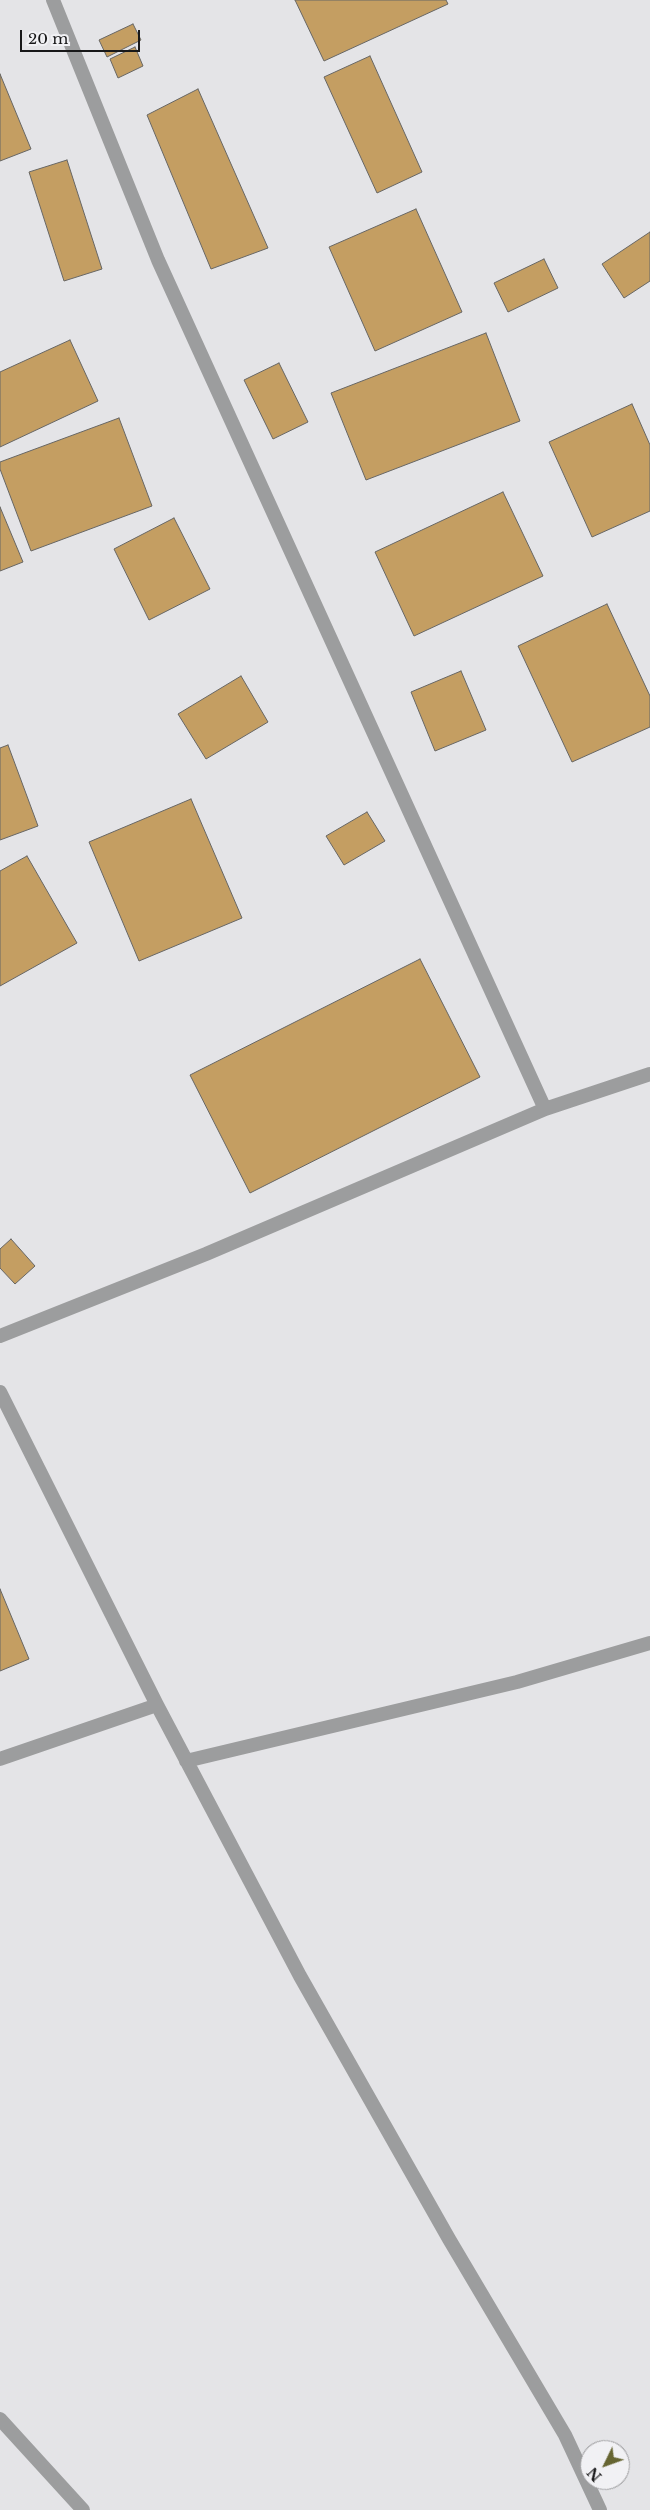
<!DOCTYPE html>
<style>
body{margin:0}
#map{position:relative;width:650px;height:2510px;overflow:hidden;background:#e4e4e7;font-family:"Libre Baskerville",serif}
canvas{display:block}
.north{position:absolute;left:580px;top:2440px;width:50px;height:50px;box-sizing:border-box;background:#f1f1f4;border:1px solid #9a9a9c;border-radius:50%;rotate:228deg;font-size:14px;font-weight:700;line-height:20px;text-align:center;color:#181819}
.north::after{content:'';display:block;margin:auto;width:18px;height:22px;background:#666532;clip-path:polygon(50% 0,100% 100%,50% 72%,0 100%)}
.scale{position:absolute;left:20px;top:30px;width:120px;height:22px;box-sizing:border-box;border:2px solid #181819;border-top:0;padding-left:6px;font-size:15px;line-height:18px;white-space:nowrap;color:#181819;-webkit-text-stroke:4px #f1f1f4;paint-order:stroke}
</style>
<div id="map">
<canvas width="650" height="2510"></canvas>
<div class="north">N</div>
<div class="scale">20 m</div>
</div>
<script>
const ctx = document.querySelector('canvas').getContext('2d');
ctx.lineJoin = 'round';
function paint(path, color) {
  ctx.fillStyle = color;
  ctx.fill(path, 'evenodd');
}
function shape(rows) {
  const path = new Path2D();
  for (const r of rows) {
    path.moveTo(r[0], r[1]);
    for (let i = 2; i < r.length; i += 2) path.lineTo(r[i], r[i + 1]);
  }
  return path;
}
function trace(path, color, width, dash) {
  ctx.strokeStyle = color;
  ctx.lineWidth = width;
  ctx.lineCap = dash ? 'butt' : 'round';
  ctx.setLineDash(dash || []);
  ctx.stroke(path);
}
const building = shape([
 [295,0,446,0,448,4,324,61,295,0],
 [133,24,141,40,107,57,99,40,133,24],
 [135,47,143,66,118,78,110,59,135,47],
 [370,56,422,172,377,193,324,77,370,56],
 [0,74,31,149,0,161,0,74],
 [198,89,268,248,211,269,147,115,198,89],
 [67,160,102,269,64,281,29,172,67,160],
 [416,209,462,312,375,351,329,247,416,209],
 [650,232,650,281,624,298,602,264,650,232],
 [544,259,558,288,508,312,494,283,544,259],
 [486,333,520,421,366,480,331,393,486,333],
 [70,340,98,401,0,447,0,372,70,340],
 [279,363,308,422,273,439,244,380,279,363],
 [632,404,650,445,650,511,592,537,549,442,632,404],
 [119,418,152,506,31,551,0,469,0,462,119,418],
 [503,492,543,576,414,636,375,552,503,492],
 [0,507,23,562,0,571,0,507],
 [174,518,210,589,149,620,114,549,174,518],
 [607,604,650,696,650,727,572,762,518,646,607,604],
 [461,671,486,730,435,751,411,692,461,671],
 [241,676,268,722,206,759,178,714,241,676],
 [8,745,38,826,0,840,0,748,8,745],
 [191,799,242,918,139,961,89,842,191,799],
 [367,812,385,841,344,865,326,836,367,812],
 [27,856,77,943,0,986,0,871,27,856],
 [420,959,480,1077,250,1193,190,1075,420,959],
 [11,1239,35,1266,15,1284,0,1268,0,1249,11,1239],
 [0,1589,29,1659,0,1671,0,1589]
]);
const minor = shape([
 [53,0,158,260,545,1109],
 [0,1336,206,1254,545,1109,650,1074],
 [0,1392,157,1705,300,1976,449,2239,565,2435,600,2510],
 [0,1759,157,1705],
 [186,1761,517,1682,650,1643],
 [0,2419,83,2510]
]);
paint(building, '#c49e62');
trace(building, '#676664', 1);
trace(minor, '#9c9d9e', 14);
</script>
